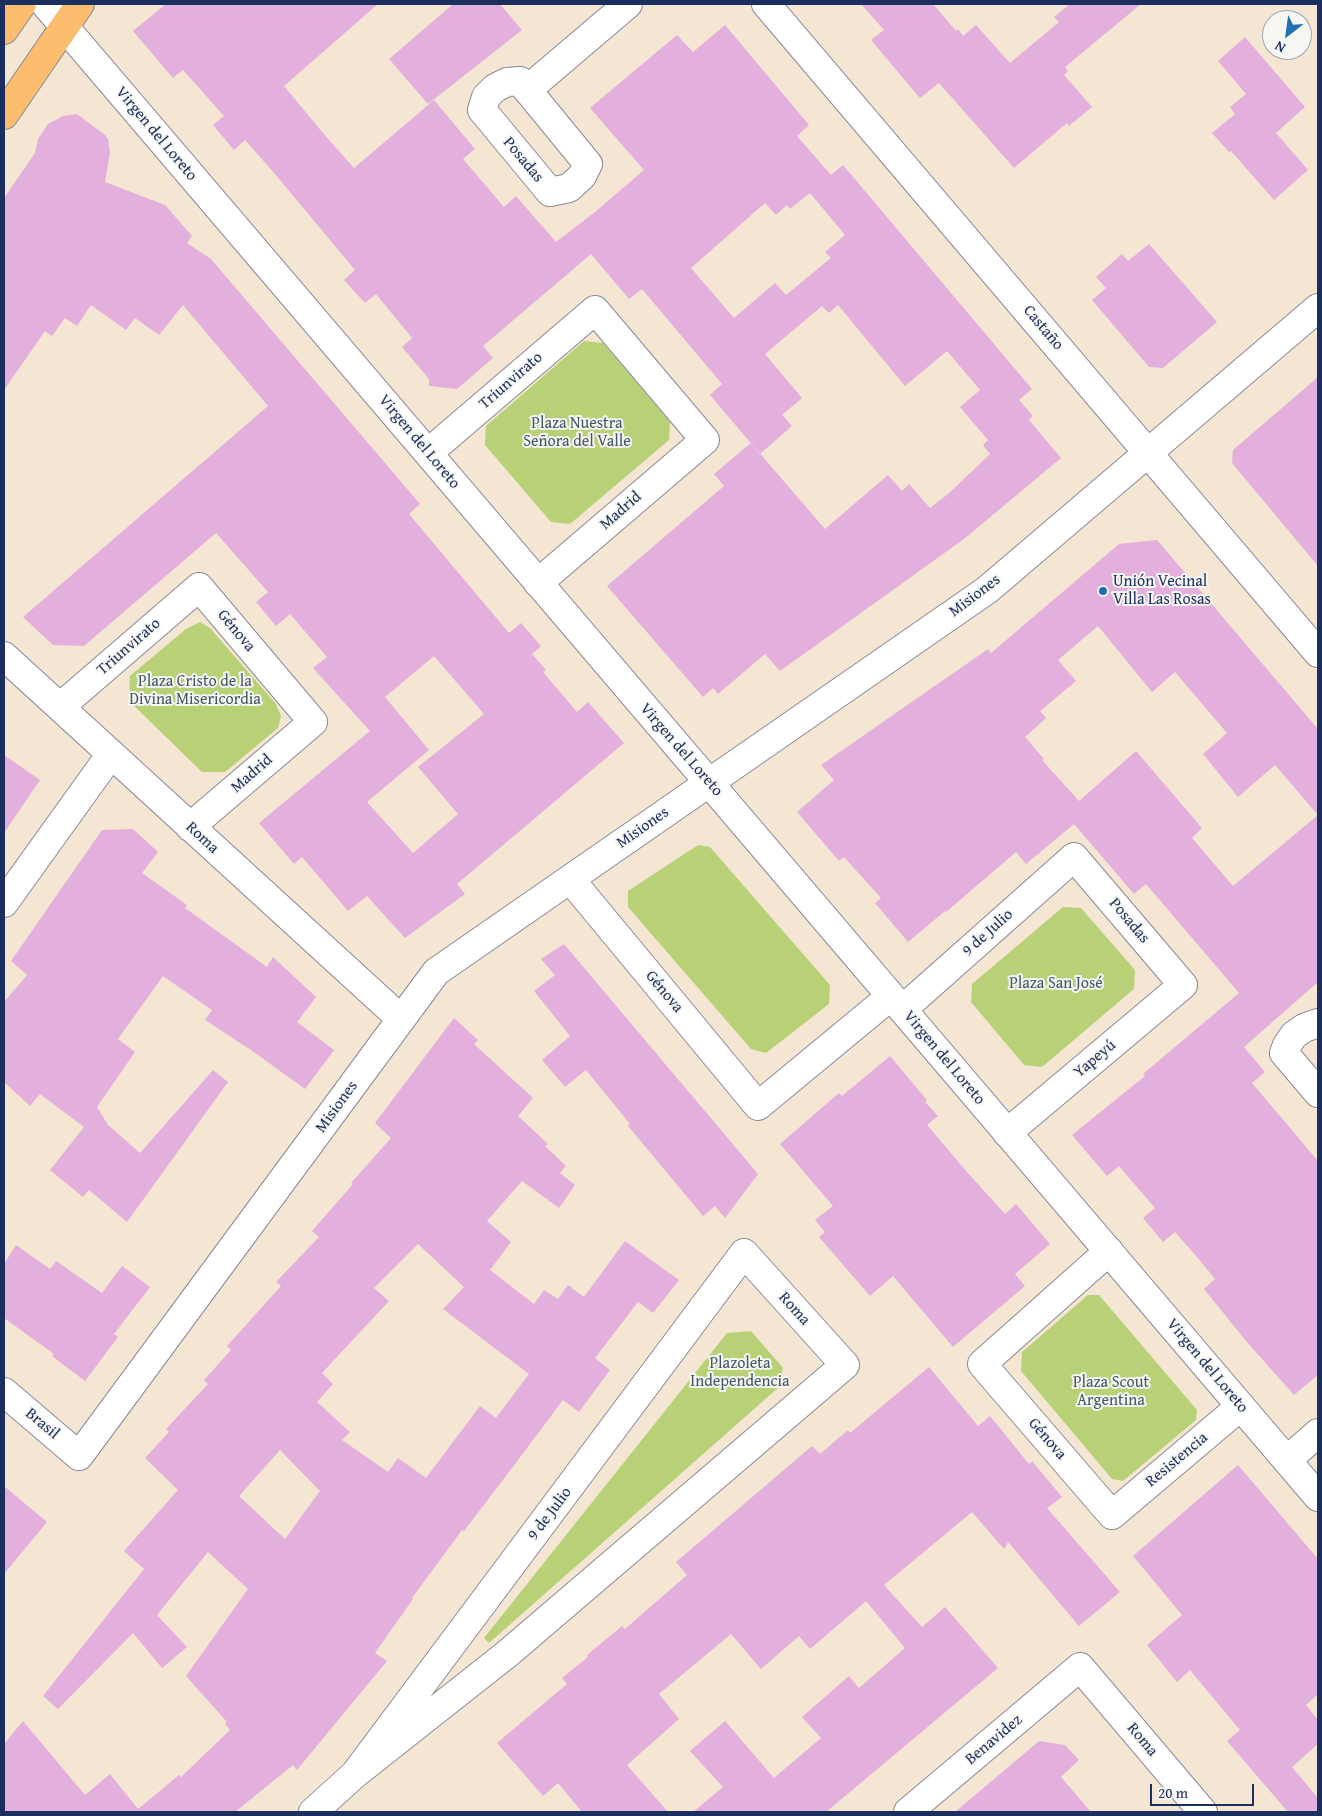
<!DOCTYPE html>
<meta charset="utf-8">
<style>
body{margin:0}
#map{position:relative;width:1322px;height:1816px;overflow:hidden;background:#f4e6d3;font-family:"Gentium Book Plus",serif}
canvas{display:block}
.frame{position:absolute;inset:0;border:5px solid #1b2f5e;pointer-events:none}
.north{position:absolute;left:1262px;top:10px;width:50px;height:50px;box-sizing:border-box;background:#f6f6f2;border:1px solid #9ea6b7;border-radius:50%;rotate:210deg;font-size:14px;font-weight:700;line-height:20px;text-align:center;color:#1b2f5e}
.north::after{content:'';display:block;margin:auto;width:18px;height:22px;background:#1f6fb2;clip-path:polygon(50% 0,100% 100%,50% 72%,0 100%)}
.scale{position:absolute;left:1150px;top:1784px;width:104px;height:22px;box-sizing:border-box;border:2px solid #1b2f5e;border-top:0;padding-left:6px;font-size:15px;line-height:18px;white-space:nowrap;color:#1b2f5e;-webkit-text-stroke:4px #f6f6f2;paint-order:stroke}
</style>
<div id="map">
<canvas width="1322" height="1816"></canvas>
<div class="frame"></div>
<div class="north">N</div>
<div class="scale">20 m</div>
</div>
<script>
const ctx = document.querySelector('canvas').getContext('2d');
ctx.lineJoin = 'round';
function paint(path, color) {
  ctx.fillStyle = color;
  ctx.fill(path, 'evenodd');
}
function shape(rows) {
  const path = new Path2D();
  for (const r of rows) {
    path.moveTo(r[0], r[1]);
    for (let i = 2; i < r.length; i += 2) path.lineTo(r[i], r[i + 1]);
  }
  return path;
}
function trace(path, color, width, dash) {
  ctx.strokeStyle = color;
  ctx.lineWidth = width;
  ctx.lineCap = dash ? 'butt' : 'round';
  ctx.setLineDash(dash || []);
  ctx.stroke(path);
}
function write(font, color, halo, rows, align = 'center') {
  ctx.font = font + ' "Gentium Book Plus",serif';
  ctx.lineWidth = 4;
  ctx.setLineDash([]);
  ctx.textBaseline = 'middle';
  ctx.strokeStyle = halo;
  ctx.fillStyle = color;
  for (const [text, x, y, turn = 0] of rows) {
    ctx.save();
    ctx.translate(x, y);
    ctx.rotate((+turn || 0) * Math.PI / 180);
    ctx.textAlign = isNaN(turn) ? turn : align;
    if (halo) ctx.strokeText(text, 0, 0);
    ctx.fillText(text, 0, 0);
    ctx.restore();
  }
}
const green = shape([
 [584,341,603,343,670,422,669,440,570,524,551,522,485,445,486,426],
 [200,622,210,628,276,704,281,716,278,728,225,772,202,772,129,701,130,676,186,629],
 [698,845,710,847,830,985,829,1004,766,1053,751,1049,628,907,628,891],
 [1063,907,1081,908,1135,970,1134,989,1042,1067,1024,1065,971,1002,972,984],
 [1088,1295,1099,1295,1197,1410,1196,1420,1123,1481,1112,1479,1021,1371,1022,1352],
 [751,1331,783,1368,779,1387,489,1643,484,1638,727,1333]
]);
const building = shape([
 [166,4,378,4,284,86,323,133,354,168,434,100,475,149,463,159,504,207,516,196,556,242,595,212,644,170,590,108,677,35,693,52,725,25,809,125,797,136,831,175,843,165,1032,389,1019,400,1033,416,1029,420,1061,458,964,539,780,671,765,654,718,694,713,688,703,697,607,586,724,486,714,474,751,443,825,529,888,475,902,491,909,484,930,508,948,494,990,454,983,445,988,440,960,407,980,390,947,351,905,386,838,305,829,313,822,306,765,354,802,398,782,415,792,426,760,454,710,395,722,384,642,289,629,299,591,254,483,346,493,358,457,389,429,386,429,379,402,347,412,338,376,294,365,303,344,280,355,270,275,174,245,140,234,150,213,125,224,116,183,70,173,78,133,31],
 [810,193,845,235,825,252,831,258,786,295,775,283,734,318,691,268,765,203,776,215,787,205,790,209],
 [453,4,500,4,522,30,428,104,389,59],
 [861,4,933,4,956,31,958,29,963,36,976,25,1010,63,1059,22,1054,17,1070,4,1141,4,1065,67,1068,71,1064,75,1092,107,1069,126,1067,123,1014,168,939,83,920,98,871,40,884,30],
 [1245,37,1305,107,1276,133,1308,170,1274,200,1231,151,1229,152,1212,133,1235,114,1230,107,1246,94,1218,61],
 [77,114,105,135,108,139,110,153,105,182,165,205,192,236,187,243,211,259,420,504,409,514,509,633,521,623,541,646,532,654,546,670,543,672,577,712,588,702,624,743,457,884,465,894,405,938,367,896,348,911,302,857,294,864,259,823,370,731,313,668,327,657,290,614,276,626,256,602,268,592,216,533,84,646,53,645,23,617,268,406,183,305,159,335,135,318,126,330,91,305,77,326,65,318,52,336,45,331,4,390,4,198,35,153,38,139,48,124,63,116],
 [434,656,484,714,418,767,458,814,413,853,367,802,429,750,385,697],
 [1149,244,1217,322,1163,368,1149,367,1092,300,1106,288,1096,277,1122,254,1128,261],
 [1318,377,1318,566,1232,463,1233,450],
 [1157,540,1318,729,1318,982,1244,1047,1265,1072,1252,1083,1318,1161,1318,1375,1294,1395,1246,1341,1204,1289,1215,1279,1197,1257,1175,1232,1163,1242,1143,1218,1155,1208,1119,1166,1107,1176,1072,1135,1145,1076,1143,1074,1239,993,1146,884,1134,894,1074,824,1026,864,1016,852,946,912,945,911,908,942,875,903,881,898,844,857,839,861,797,812,834,780,821,765,988,649,991,653,1119,544],
 [1098,626,1152,692,1175,672,1227,733,1203,754,1238,797,1275,765,1318,815,1233,886,1192,838,1202,828,1136,751,1079,801,1042,760,1044,759,1025,737,1046,718,1040,711,1076,681,1058,660],
 [4,755,40,780,4,833],
 [133,829,158,852,142,873,187,905,185,908,267,967,273,957,316,997,297,1022,334,1050,305,1089,251,1050,205,1020,212,1010,163,976,118,1039,135,1052,97,1107,108,1125,140,1153,213,1070,228,1082,127,1222,89,1190,83,1197,50,1170,84,1127,40,1094,30,1106,4,1082,4,1002,27,975,11,961,102,830],
 [564,944,758,1174,725,1218,715,1206,703,1216,628,1126,630,1124,586,1070,565,1087,542,1060,570,1036,534,991,555,975,541,959],
 [454,1018,478,1040,474,1044,533,1098,518,1116,548,1144,545,1146,566,1166,560,1173,575,1185,559,1208,522,1181,487,1221,511,1242,490,1270,534,1304,544,1290,558,1299,568,1285,584,1297,625,1241,679,1280,653,1313,638,1302,595,1358,610,1370,579,1412,563,1400,515,1464,464,1531,462,1530,412,1598,413,1599,375,1653,387,1661,297,1770,293,1765,235,1812,4,1812,4,1744,23,1721,85,1795,110,1774,138,1809,179,1775,181,1777,230,1730,225,1724,227,1722,186,1676,248,1589,208,1552,157,1615,187,1647,162,1668,133,1633,58,1709,43,1696,144,1569,124,1551,178,1490,145,1458,169,1432,166,1429,208,1384,204,1380,231,1350,227,1346,281,1286,276,1282,319,1237,312,1231,353,1184,351,1183,391,1138,375,1123],
 [418,1244,464,1287,443,1309,529,1374,496,1418,480,1406,426,1478,398,1458,388,1472,342,1440,350,1432,317,1402,333,1384,322,1373,389,1301,374,1288],
 [280,1450,320,1491,285,1539,239,1496],
 [890,1056,927,1100,925,1102,938,1116,927,1125,967,1172,1005,1214,1016,1204,1050,1244,1015,1274,1025,1286,953,1347,893,1276,870,1296,819,1237,825,1232,815,1220,833,1206,780,1144,839,1093,842,1096],
 [16,1245,50,1269,56,1261,102,1293,122,1266,150,1287,114,1334,118,1337,85,1381,52,1356,54,1354,4,1318,4,1264],
 [929,1367,978,1426,990,1416,1029,1464,1032,1461,1062,1497,1047,1508,1120,1592,1079,1626,1008,1542,1004,1549,972,1512,884,1585,922,1627,945,1607,998,1668,826,1812,693,1812,723,1787,690,1751,725,1721,774,1778,821,1738,802,1717,849,1676,859,1688,905,1648,866,1601,810,1649,799,1636,761,1669,731,1634,659,1694,679,1719,627,1765,668,1812,582,1812,558,1783,543,1796,497,1743,567,1684,562,1678,588,1657,587,1655,622,1626,625,1629,687,1575,676,1562,812,1446,820,1454,848,1430,850,1433],
 [1238,1465,1318,1559,1318,1694,1306,1705,1318,1720,1318,1744,1292,1767,1318,1798,1318,1812,1288,1812,1227,1741,1240,1730,1190,1670,1177,1682,1147,1645,1182,1615,1133,1556],
 [4,1486,47,1522,4,1574],
 [1039,1741,1065,1745,1079,1760,1061,1777,1091,1812,955,1812]
]);
const minor = shape([
 [45,4,1318,1497],
 [766,4,1318,653],
 [520,81,588,164,582,176,569,188,550,192,482,110,486,97,495,88,507,82,520,81],
 [527,90,628,4],
 [428,453,595,310,705,440,538,583],
 [4,656,401,1019],
 [60,707,199,587,313,722,190,827],
 [570,879,758,1106,891,996],
 [4,903,111,754],
 [903,1009,1074,857,1183,985,1007,1133],
 [1318,1023,1304,1028,1294,1035,1287,1045,1284,1053,1318,1093],
 [1109,1251,982,1364,1112,1515,1241,1406],
 [4,1392,79,1456,436,972,987,590,1318,308],
 [1287,1460,1318,1433],
 [313,1812,355,1774,507,1654,845,1365,744,1253,355,1774],
 [908,1812,1080,1667,1203,1812]
]);
const major = shape([
 [4,30,22,4],
 [4,115,80,4]
]);
const markers = [
 [1103,591,5,"#1f6fb2"]
];
const streetNames = [
 ["Virgen del Loreto",156,134,50],
 ["Posadas",523,160,50],
 ["Castaño",1043,328,50],
 ["Triunvirato",511,381,-41],
 ["Virgen del Loreto",419,442,50],
 ["Madrid",621,511,-41],
 ["Misiones",975,596,-37],
 ["Génova",236,631,50],
 ["Triunvirato",129,647,-41],
 ["Virgen del Loreto",681,750,49],
 ["Madrid",252,774,-41],
 ["Misiones",643,828,-35],
 ["Roma",202,838,43],
 ["Posadas",1129,921,50],
 ["9 de Julio",988,933,-42],
 ["Génova",664,992,50],
 ["Virgen del Loreto",944,1058,50],
 ["Yapeyú",1095,1059,-40],
 ["Misiones",337,1107,-54],
 ["Roma",794,1309,48],
 ["Virgen del Loreto",1207,1366,50],
 ["Brasil",42,1424,40],
 ["Génova",1047,1439,49],
 ["Resistencia",1177,1460,-40],
 ["9 de Julio",550,1514,-53],
 ["Benavidez",994,1740,-40],
 ["Roma",1142,1740,50]
];
const parkNames = [
 ["Plaza Nuestra",577,424],
 ["Señora del Valle",577,442],
 ["Plaza Cristo de la",195,682],
 ["Divina Misericordia",195,700],
 ["Plaza San José",1056,984],
 ["Plazoleta",740,1364],
 ["Independencia",740,1382],
 ["Plaza Scout",1111,1383],
 ["Argentina",1111,1401]
];
const poiNames = [
 ["Unión Vecinal",1113,582],
 ["Villa Las Rosas",1113,600]
];
paint(green, '#b8d176');
paint(building, '#e3afdd');
trace(minor, '#888a98', 30);
trace(major, '#888a98', 30);
trace(minor, '#fff', 28);
trace(major, '#fcbd6e', 28);
for (const [x, y, r, color] of markers) {
  const dot = new Path2D();
  dot.arc(x, y, r, 0, 2 * Math.PI);
  ctx.fillStyle = color;
  ctx.fill(dot);
  trace(dot, '#f6f6f2', 2);
}
write('16px', '#1b2f5e', '#f6f6f2', streetNames);
write('16px', '#425864', '#f6f6f2', parkNames);
write('16px', '#1b2f5e', '#f6f6f2', poiNames, 'left');
</script>
